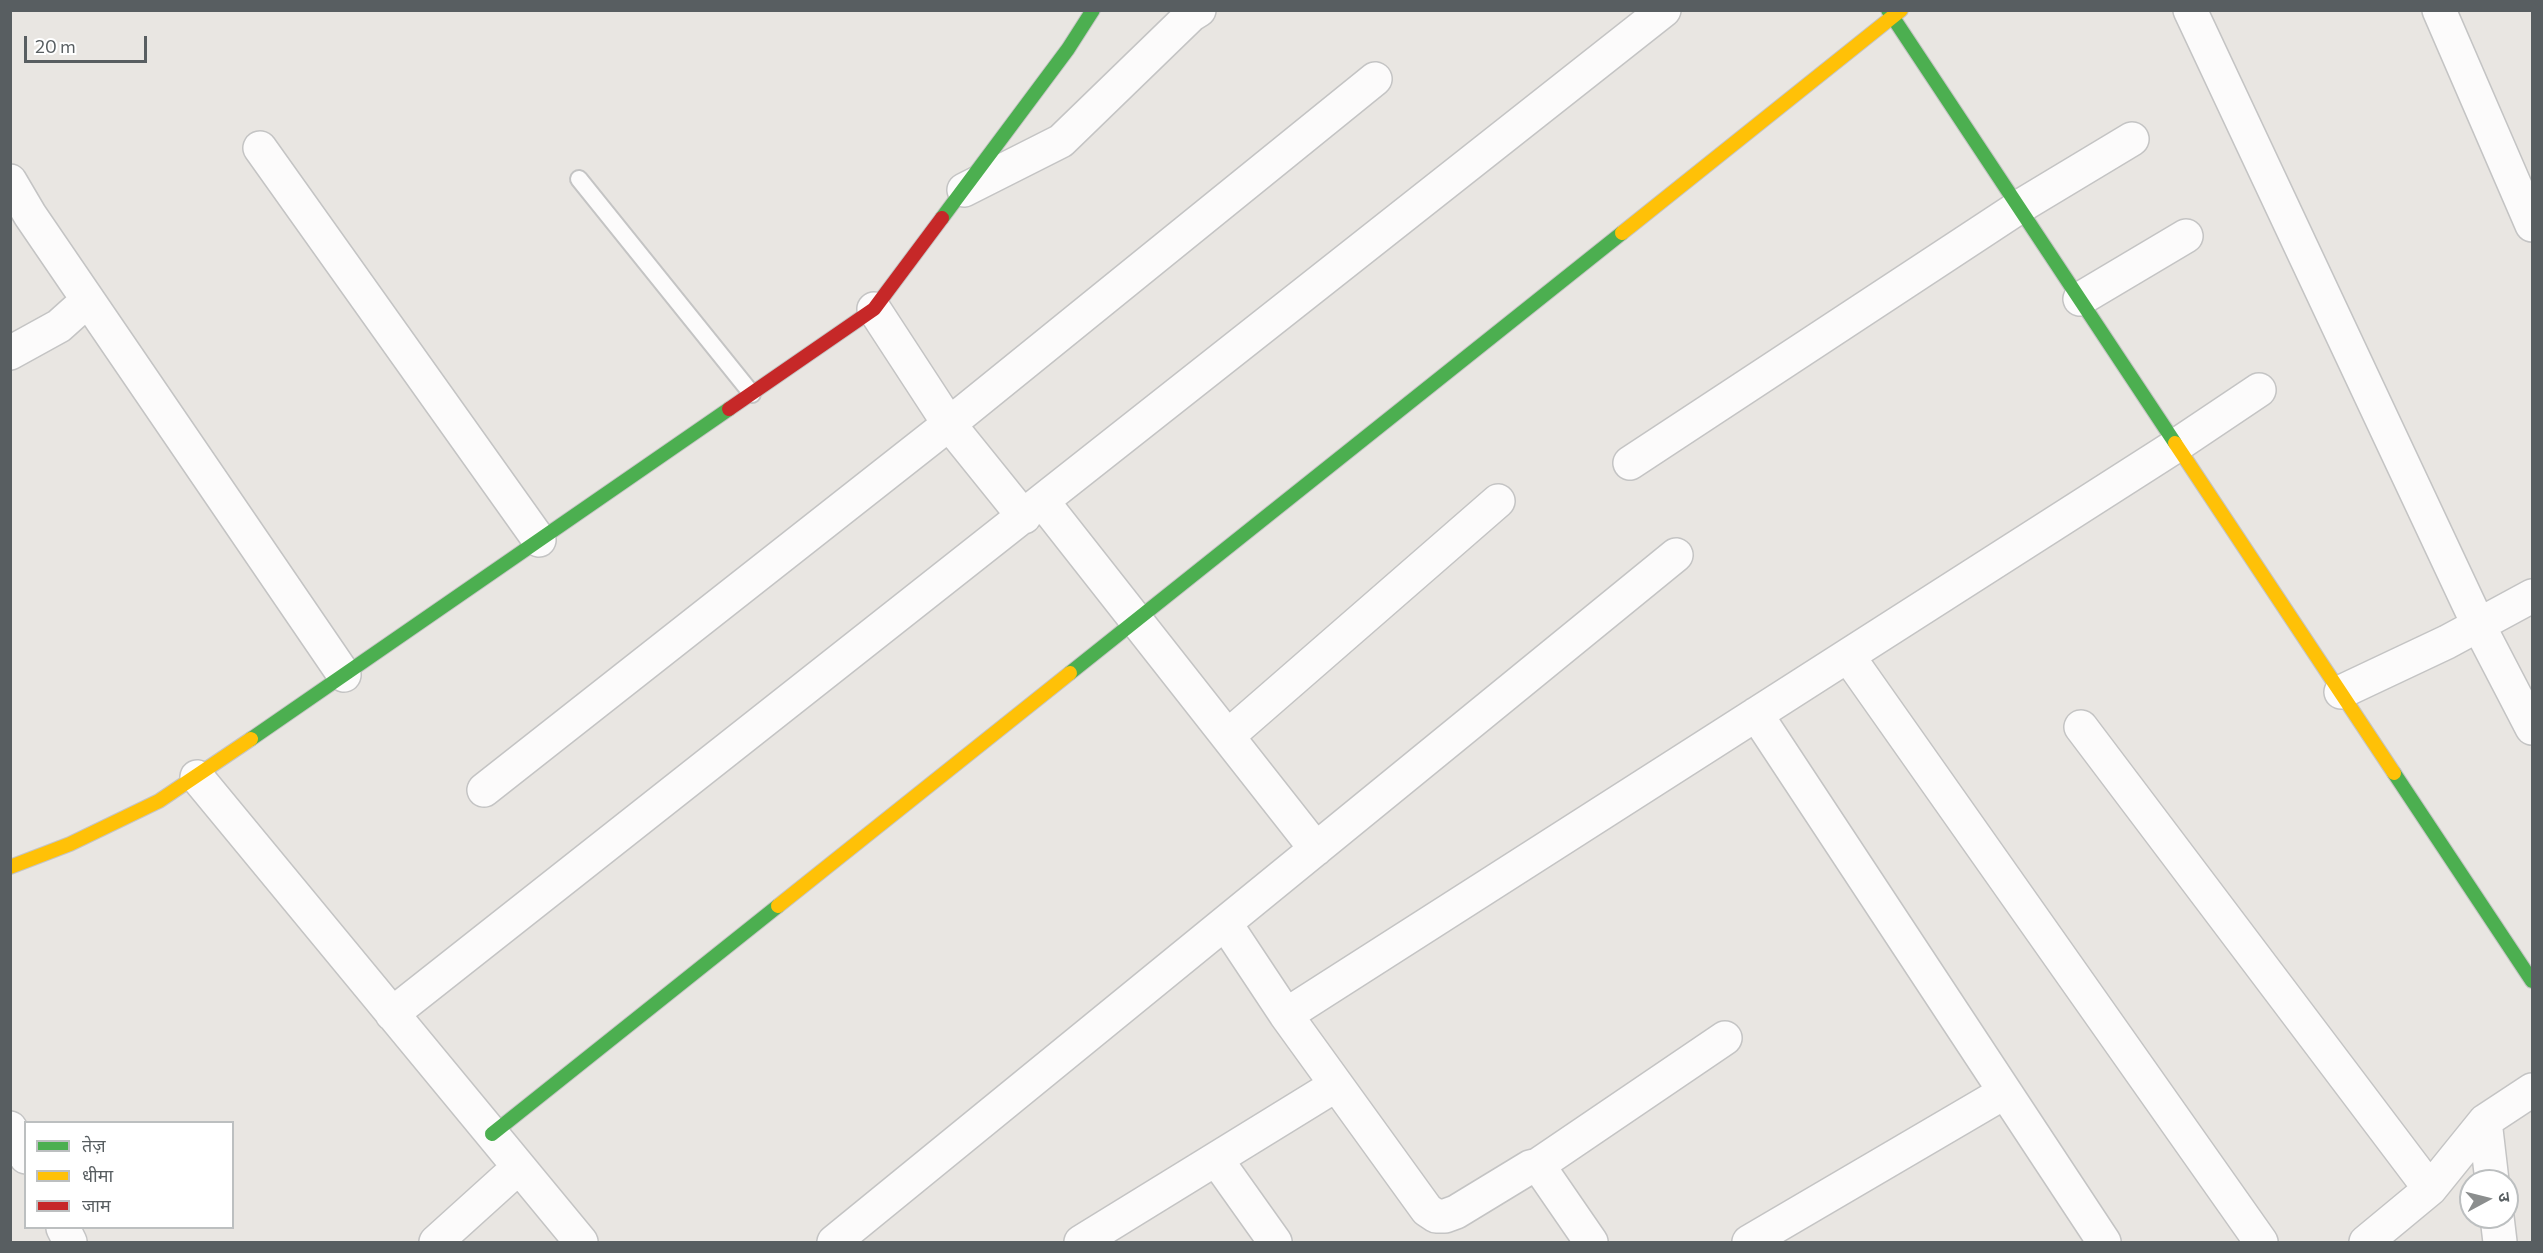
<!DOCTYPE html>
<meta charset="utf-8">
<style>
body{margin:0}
#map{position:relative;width:2543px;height:1253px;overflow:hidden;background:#e9e6e2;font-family:Commissioner,"Noto Sans Devanagari",sans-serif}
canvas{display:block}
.frame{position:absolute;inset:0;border:12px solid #585e61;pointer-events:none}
.legend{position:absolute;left:24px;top:1121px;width:210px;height:108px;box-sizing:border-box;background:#fff;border:2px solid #bcbfc0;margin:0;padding:8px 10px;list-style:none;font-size:18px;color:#585e61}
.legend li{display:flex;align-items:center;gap:12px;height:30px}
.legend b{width:30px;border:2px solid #bcbfc0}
.north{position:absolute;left:2459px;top:1169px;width:60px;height:60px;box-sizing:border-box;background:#fff;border:2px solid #bcbfc0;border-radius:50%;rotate:83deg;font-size:16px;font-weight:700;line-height:24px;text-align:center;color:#585e61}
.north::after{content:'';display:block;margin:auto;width:21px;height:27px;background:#8b8e8e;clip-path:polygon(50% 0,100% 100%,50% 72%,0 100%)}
.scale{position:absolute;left:24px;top:36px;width:123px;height:27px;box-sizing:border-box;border:3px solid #585e61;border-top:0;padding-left:8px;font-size:18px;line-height:21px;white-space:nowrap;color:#585e61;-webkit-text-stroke:4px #fff;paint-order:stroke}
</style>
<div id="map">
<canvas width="2543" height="1253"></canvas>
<div class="frame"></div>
<ul class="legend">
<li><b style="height:8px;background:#4caf50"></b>तेज़</li>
<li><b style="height:8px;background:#ffc107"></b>धीमा</li>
<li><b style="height:8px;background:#c62828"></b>जाम</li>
</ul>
<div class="north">उ</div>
<div class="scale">20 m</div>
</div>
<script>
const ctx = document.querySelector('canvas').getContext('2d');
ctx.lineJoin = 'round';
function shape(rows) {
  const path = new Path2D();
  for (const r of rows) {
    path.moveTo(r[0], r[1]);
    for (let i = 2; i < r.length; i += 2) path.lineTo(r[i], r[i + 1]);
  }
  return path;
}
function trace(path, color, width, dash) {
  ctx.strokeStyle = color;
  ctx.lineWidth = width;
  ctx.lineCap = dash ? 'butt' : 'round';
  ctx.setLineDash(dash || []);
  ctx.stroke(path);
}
const lane = shape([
 [579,179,752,394]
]);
const street = shape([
 [2190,10,2479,626,2532,728],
 [2439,10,2532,225],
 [260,148,539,540],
 [10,181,30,215,344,675],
 [964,190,1061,141,1191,15,1199,10],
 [2080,299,2186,236],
 [874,309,949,424,1024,517],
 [10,353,59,326,88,300],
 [1630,463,2019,207,2132,139],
 [1043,502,1316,849],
 [1848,656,2261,1242],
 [2341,692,2447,642,2532,596],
 [1756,714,2104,1242],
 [2081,727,2430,1189],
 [1228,736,1498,501],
 [197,777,581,1242],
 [484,790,949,424,1375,79],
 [1225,923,1286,1015,1427,1210,1436,1216,1445,1216,1456,1212,1530,1167,1538,1165,1591,1242],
 [392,1014,1664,10],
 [1286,1015,2177,445,2259,390],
 [2485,1121,2492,1181],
 [10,1128,26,1157],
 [1216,1159,1275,1242],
 [1538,1165,1725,1038],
 [2497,1217,2500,1242],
 [63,1228,70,1242],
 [436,1242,519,1167],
 [834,1242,1676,555],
 [1081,1242,1336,1085],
 [1749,1242,2005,1092],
 [2366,1242,2430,1189,2485,1121,2532,1090]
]);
const fast = shape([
 [1888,10,2175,443],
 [942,218,1068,49,1093,10],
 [1070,673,1622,233],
 [251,739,729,409],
 [2394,773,2532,981],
 [492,1134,778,906]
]);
const slow = shape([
 [1622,233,1901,10],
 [2175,443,2394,773],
 [10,867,70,844,159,801,251,739],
 [778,906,1070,673]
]);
const jam = shape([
 [729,409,874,309,942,218]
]);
trace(lane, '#c4c4c4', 20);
trace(street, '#c4c4c4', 36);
trace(fast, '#c5c5c5', 16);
trace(slow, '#c5c5c5', 16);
trace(jam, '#c5c5c5', 16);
trace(lane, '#fcfbfb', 16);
trace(street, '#fcfbfb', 33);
trace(fast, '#4caf50', 14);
trace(slow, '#ffc107', 14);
trace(jam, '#c62828', 14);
</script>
